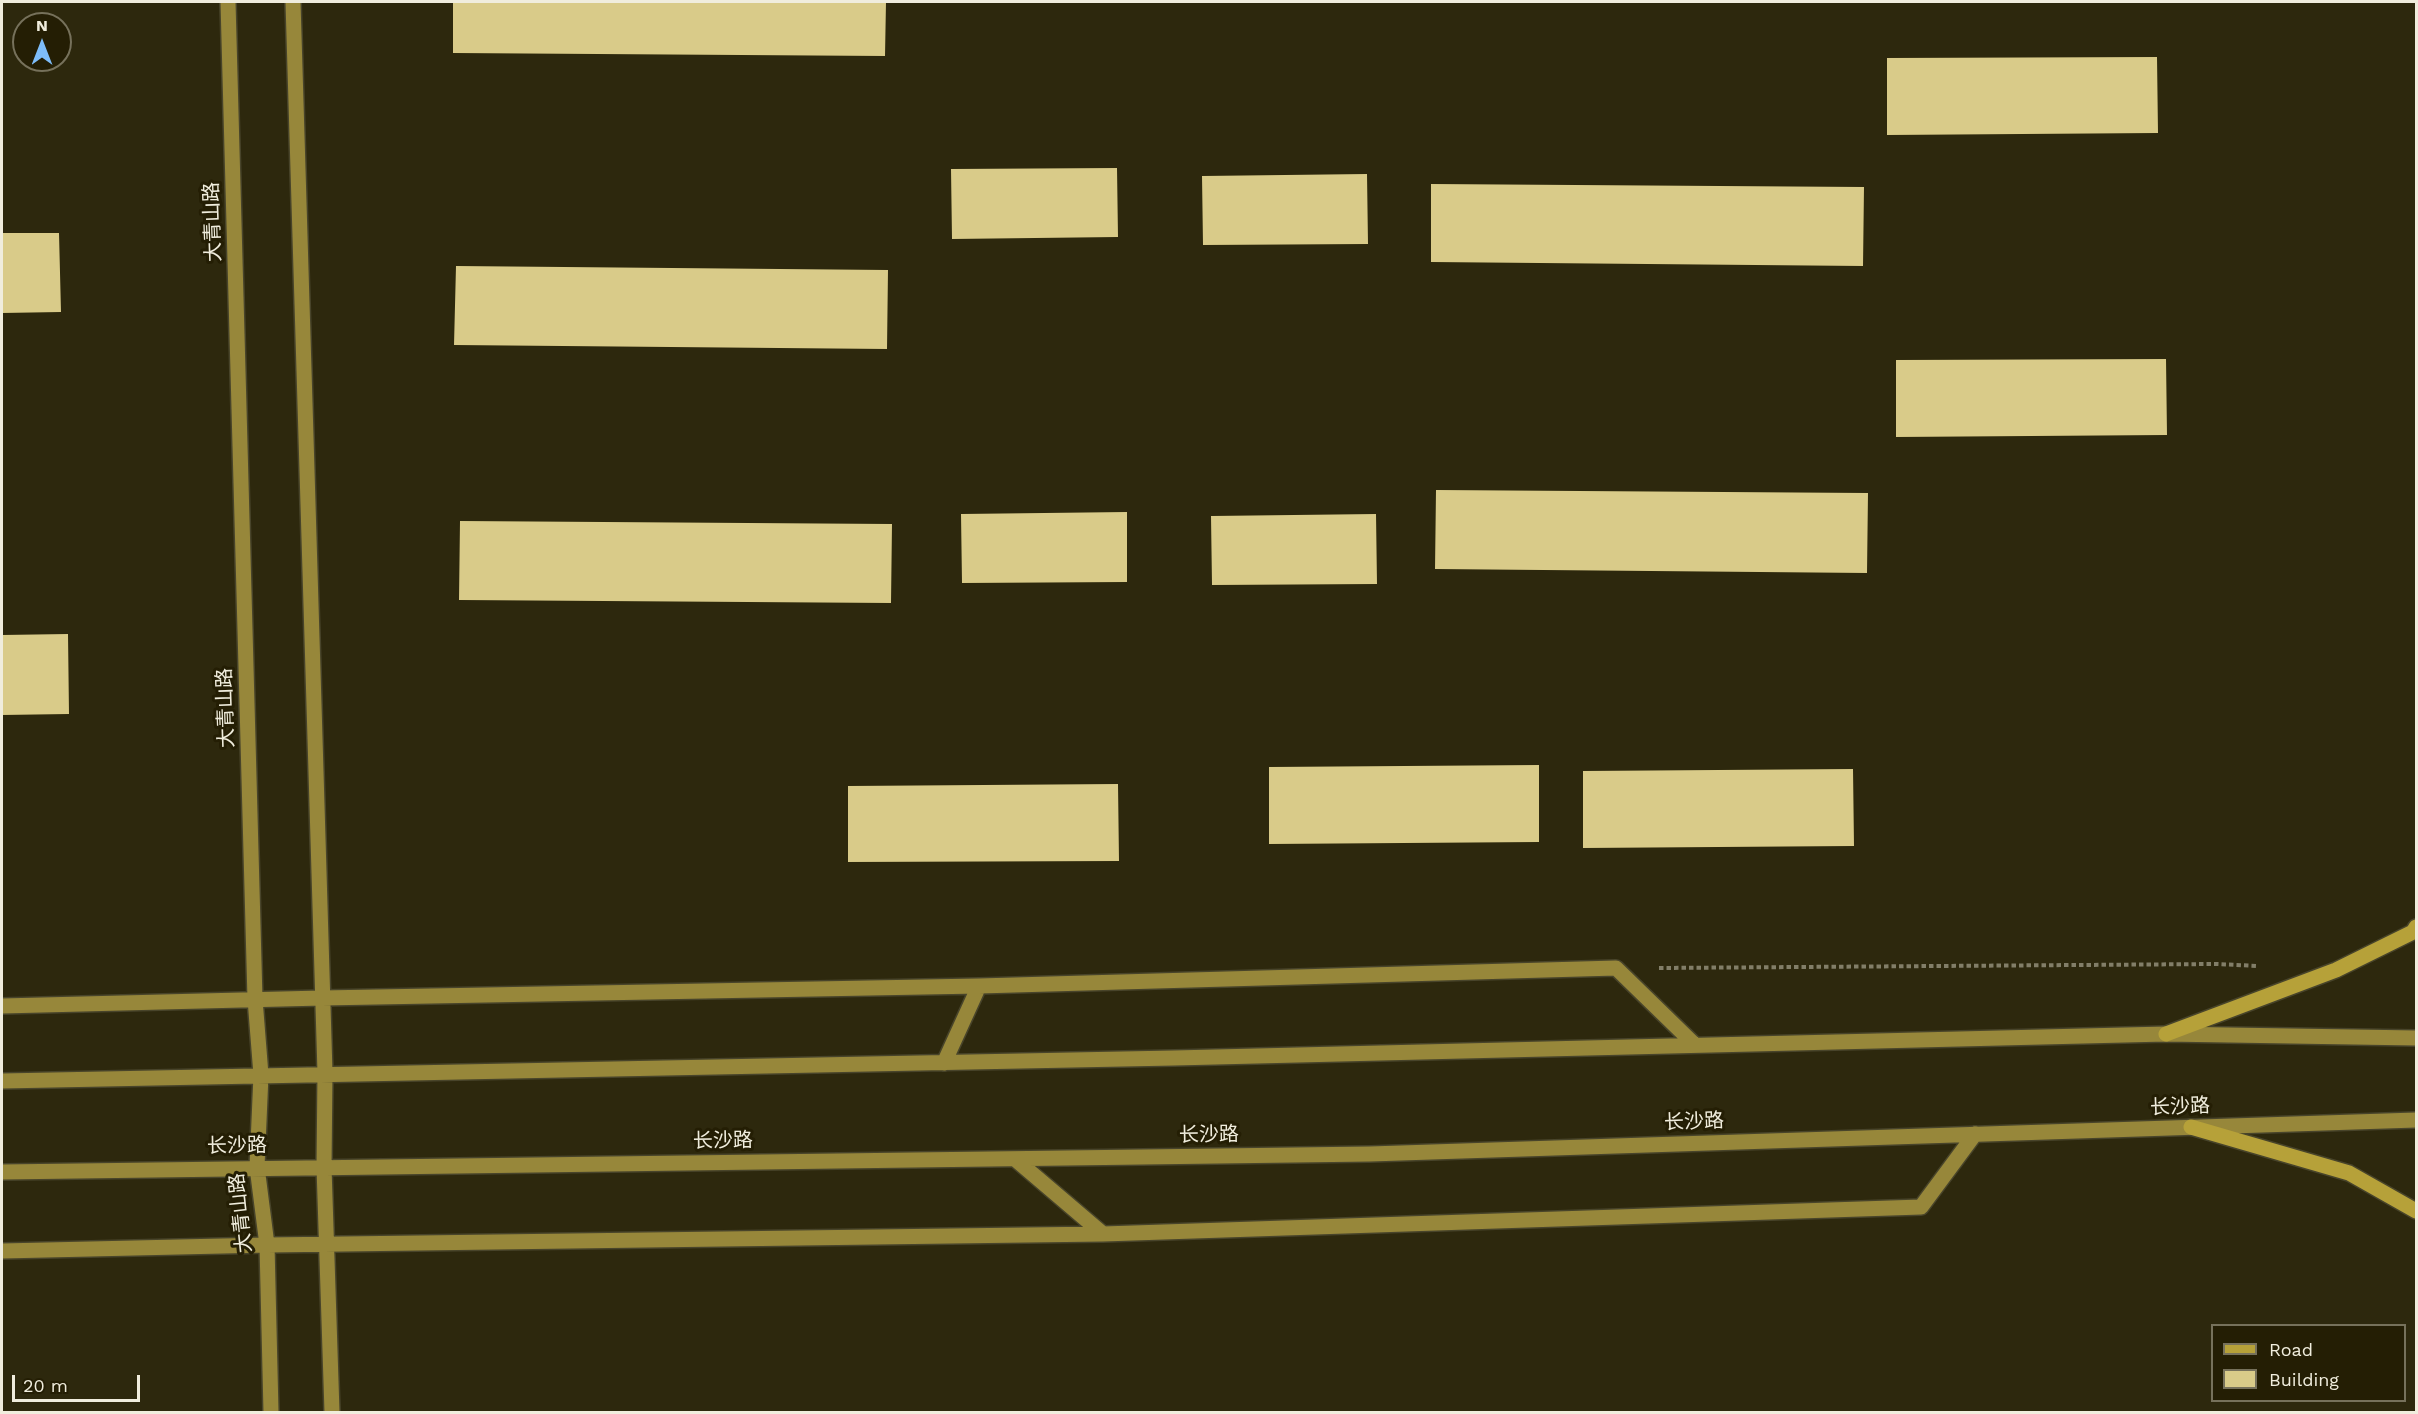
<!DOCTYPE html>
<meta charset="utf-8">
<style>
body{margin:0}
#map{position:relative;width:2418px;height:1414px;overflow:hidden;background:#2d280d;font-family:"Work Sans",sans-serif}
canvas{display:block}
.frame{position:absolute;inset:0;border:3px solid #f0eddd;pointer-events:none}
.legend{position:absolute;left:2211px;top:1324px;width:195px;height:78px;box-sizing:border-box;background:#241e04;border:2px solid #76715b;margin:0;padding:8px 10px;list-style:none;font-size:18px;color:#f0eddd}
.legend li{display:flex;align-items:center;gap:12px;height:30px}
.legend b{width:30px;border:2px solid #76715b}
.north{position:absolute;left:12px;top:12px;width:60px;height:60px;box-sizing:border-box;background:#241e04;border:2px solid #76715b;border-radius:50%;rotate:0deg;font-size:16px;font-weight:700;line-height:24px;text-align:center;color:#f0eddd}
.north::after{content:'';display:block;margin:auto;width:21px;height:27px;background:#7ebdf9;clip-path:polygon(50% 0,100% 100%,50% 72%,0 100%)}
.scale{position:absolute;left:12px;top:1375px;width:128px;height:27px;box-sizing:border-box;border:3px solid #f0eddd;border-top:0;padding-left:8px;font-size:18px;line-height:21px;white-space:nowrap;color:#f0eddd;-webkit-text-stroke:4px #241e04;paint-order:stroke}
</style>
<div id="map">
<canvas width="2418" height="1414"></canvas>
<div class="frame"></div>
<ul class="legend">
<li><b style="height:8px;background:#b6a139"></b>Road</li>
<li><b style="height:16px;background:#d9cb89"></b>Building</li>
</ul>
<div class="north">N</div>
<div class="scale">20 m</div>
</div>
<script>
const ctx = document.querySelector('canvas').getContext('2d');
ctx.lineJoin = 'round';
function paint(path, color) {
  ctx.fillStyle = color;
  ctx.fill(path, 'evenodd');
}
function shape(rows) {
  const path = new Path2D();
  for (const r of rows) {
    path.moveTo(r[0], r[1]);
    for (let i = 2; i < r.length; i += 2) path.lineTo(r[i], r[i + 1]);
  }
  return path;
}
function trace(path, color, width, dash) {
  ctx.strokeStyle = color;
  ctx.lineWidth = width;
  ctx.lineCap = dash ? 'butt' : 'round';
  ctx.setLineDash(dash || []);
  ctx.stroke(path);
}
function write(font, color, halo, rows, align = 'center') {
  ctx.font = font + ' "Work Sans","Noto Sans SC",sans-serif';
  ctx.lineWidth = 6;
  ctx.setLineDash([]);
  ctx.textBaseline = 'middle';
  ctx.strokeStyle = halo;
  ctx.fillStyle = color;
  for (const [text, x, y, turn = 0] of rows) {
    ctx.save();
    ctx.translate(x, y);
    ctx.rotate((+turn || 0) * Math.PI / 180);
    ctx.textAlign = isNaN(turn) ? turn : align;
    if (halo) ctx.strokeText(text, 0, 0);
    ctx.fillText(text, 0, 0);
    ctx.restore();
  }
}
const building = shape([
 [453,2,886,2,885,56,453,53],
 [2157,57,2158,133,1887,135,1887,58],
 [1117,168,1118,237,952,239,951,169],
 [1367,174,1368,244,1203,245,1202,176],
 [1431,184,1864,187,1863,266,1431,262],
 [2,233,59,233,61,312,2,313],
 [456,266,888,270,887,349,454,345],
 [2166,359,2167,435,1896,437,1896,360],
 [1436,490,1868,493,1867,573,1435,569],
 [1127,512,1127,582,962,583,961,514],
 [1376,514,1377,584,1212,585,1211,516],
 [460,521,892,524,891,603,459,600],
 [68,634,69,714,2,715,2,635],
 [1539,765,1539,842,1269,844,1269,767],
 [1853,769,1854,846,1583,848,1583,771],
 [1118,784,1119,861,848,862,848,786]
]);
const path = shape([
 [1659,968,2216,964,2258,966]
]);
const secondary = shape([
 [228,2,255,999,261,1075,257,1167,267,1245,271,1412],
 [293,2,325,1073,324,1167,332,1412],
 [2,1006,322,998,979,986,1616,968,1695,1045],
 [944,1063,979,986],
 [2,1081,1174,1058,2166,1034,2416,1038],
 [1015,1159,1103,1234],
 [2,1172,1370,1154,2416,1120],
 [2,1251,267,1245,1103,1234,1921,1207,1975,1134]
]);
const primary = shape([
 [2166,1034,2336,970,2413,932,2416,927],
 [2191,1127,2349,1173,2416,1211]
]);
const streetNames = [
 ["大青山路",213,222,-92],
 ["大青山路",226,708,-92],
 ["长沙路",2180,1107,-2],
 ["长沙路",1694,1122,-2],
 ["长沙路",1209,1135,-1],
 ["长沙路",723,1141,-1],
 ["长沙路",237,1146,-1],
 ["大青山路",241,1213,-96]
];
paint(building, '#d9cb89');
trace(secondary, '#48442a', 18);
trace(primary, '#48442a', 18);
trace(path, '#827e68', 4, [4.5, 3]);
trace(secondary, '#97873a', 15);
trace(primary, '#b6a139', 15);
write('20px', '#f0eddd', '#241e04', streetNames);
</script>
